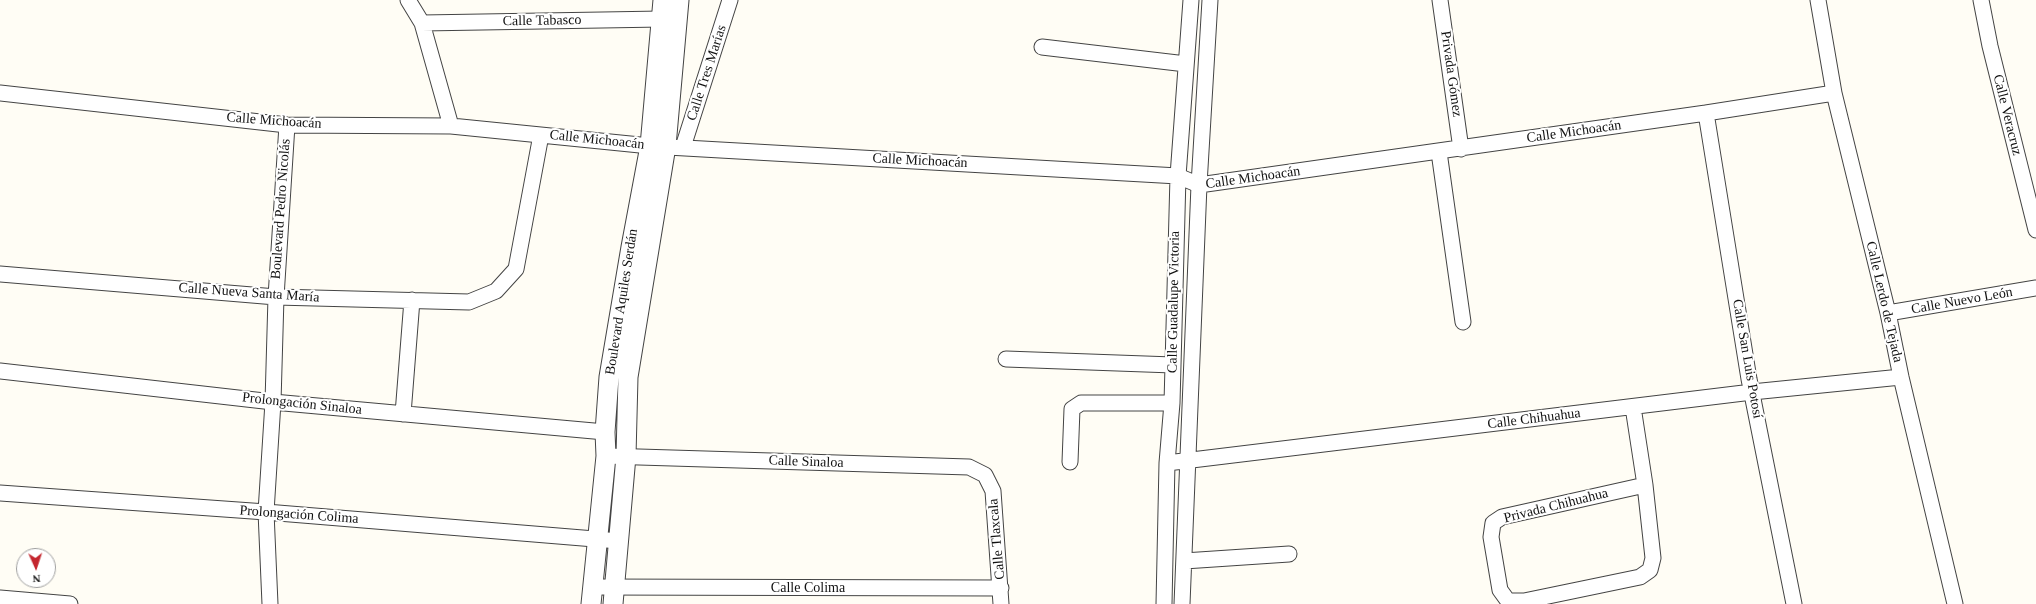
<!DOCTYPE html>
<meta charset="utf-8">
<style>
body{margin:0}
#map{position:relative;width:2036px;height:604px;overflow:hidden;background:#fffdf5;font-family:"Times New Roman",serif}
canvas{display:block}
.north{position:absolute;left:16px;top:548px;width:40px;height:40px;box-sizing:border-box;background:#fff;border:1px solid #a0a0a0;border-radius:50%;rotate:177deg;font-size:11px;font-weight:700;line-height:16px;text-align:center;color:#111}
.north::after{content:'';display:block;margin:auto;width:14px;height:18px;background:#c4262e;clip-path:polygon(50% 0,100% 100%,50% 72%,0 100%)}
</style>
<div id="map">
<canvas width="2036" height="604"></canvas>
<div class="north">N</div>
</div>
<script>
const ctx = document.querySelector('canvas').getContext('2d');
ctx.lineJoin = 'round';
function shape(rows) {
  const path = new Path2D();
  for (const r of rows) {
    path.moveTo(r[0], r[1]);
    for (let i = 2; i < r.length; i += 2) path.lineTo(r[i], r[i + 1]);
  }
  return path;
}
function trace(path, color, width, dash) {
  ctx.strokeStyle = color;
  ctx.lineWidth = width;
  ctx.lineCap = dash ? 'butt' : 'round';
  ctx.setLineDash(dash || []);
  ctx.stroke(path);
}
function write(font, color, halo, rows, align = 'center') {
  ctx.font = font + ' "Times New Roman",serif';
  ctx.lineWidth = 4;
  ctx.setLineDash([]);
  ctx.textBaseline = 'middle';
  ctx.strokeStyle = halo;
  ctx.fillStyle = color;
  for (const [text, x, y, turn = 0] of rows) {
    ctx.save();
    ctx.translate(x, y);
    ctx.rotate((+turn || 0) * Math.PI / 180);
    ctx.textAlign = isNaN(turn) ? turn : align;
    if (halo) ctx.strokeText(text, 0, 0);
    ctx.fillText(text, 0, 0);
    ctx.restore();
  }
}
const minor = shape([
 [408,0,422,23,451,126],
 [1440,0,1461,149],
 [1818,0,1834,93,1888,313,1901,377,1955,604],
 [1981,0,1990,46,2036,230],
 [422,23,662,19],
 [1042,47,1186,64],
 [0,93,287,125,451,126,650,146,1178,176,1199,185,1706,113,1834,93],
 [1706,113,1749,379,1794,604],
 [683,147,730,0],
 [1439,152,1463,322],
 [0,274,276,297,469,302,496,291,516,269,541,135],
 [1888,313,2036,288],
 [1006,359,1173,365],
 [0,371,273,402,605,432],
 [1633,407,1645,485,1653,558,1650,570,1640,577,1524,601,1508,601,1500,590,1491,537,1493,523,1502,517,1645,485],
 [403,414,412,300],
 [606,456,969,467,985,475,993,491,1001,604],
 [1070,462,1072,409,1081,403,1172,403],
 [1167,463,1752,392,1901,377],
 [0,493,266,512,619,541],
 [1184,561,1289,554],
 [593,587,1001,588],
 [0,598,70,604],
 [270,604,266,512,273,402,276,297,287,125],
 [1164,604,1167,463,1172,403,1178,176,1191,0],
 [1182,604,1199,185,1210,0]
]);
const tertiary = shape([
 [591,604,606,456,605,432,609,377,631,247,650,146,663,0],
 [613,604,626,456,628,377,666,146,679,0]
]);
const streetNames = [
 ["Calle Tabasco",542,21,-1],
 ["Calle Tres Marías",707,73,-72],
 ["Privada Gómez",1451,74,82],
 ["Calle Veracruz",2007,115,76],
 ["Calle Michoacán",274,121,4],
 ["Calle Michoacán",1574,132,-8],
 ["Calle Michoacán",597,140,6],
 ["Calle Michoacán",920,161,3],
 ["Calle Michoacán",1253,178,-8],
 ["Boulevard Pedro Nicolás",281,209,-86],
 ["Calle Nueva Santa María",249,293,4],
 ["Calle Nuevo León",1962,301,-10],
 ["Boulevard Aquiles Serdán",622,302,-81],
 ["Calle Guadalupe Victoria",1174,302,-89],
 ["Calle Lerdo de Tejada",1884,302,77],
 ["Calle San Luis Potosí",1747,359,80],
 ["Prolongación Sinaloa",302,404,6],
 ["Calle Chihuahua",1534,419,-7],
 ["Calle Sinaloa",806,462,2],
 ["Privada Chihuahua",1556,506,-14],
 ["Prolongación Colima",299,515,4],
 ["Calle Tlaxcala",997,539,-95],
 ["Calle Colima",808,588]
];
trace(minor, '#444', 17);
trace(tertiary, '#444', 21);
trace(minor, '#fff', 15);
trace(tertiary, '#fff', 19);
write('14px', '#111', '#fff', streetNames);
</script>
